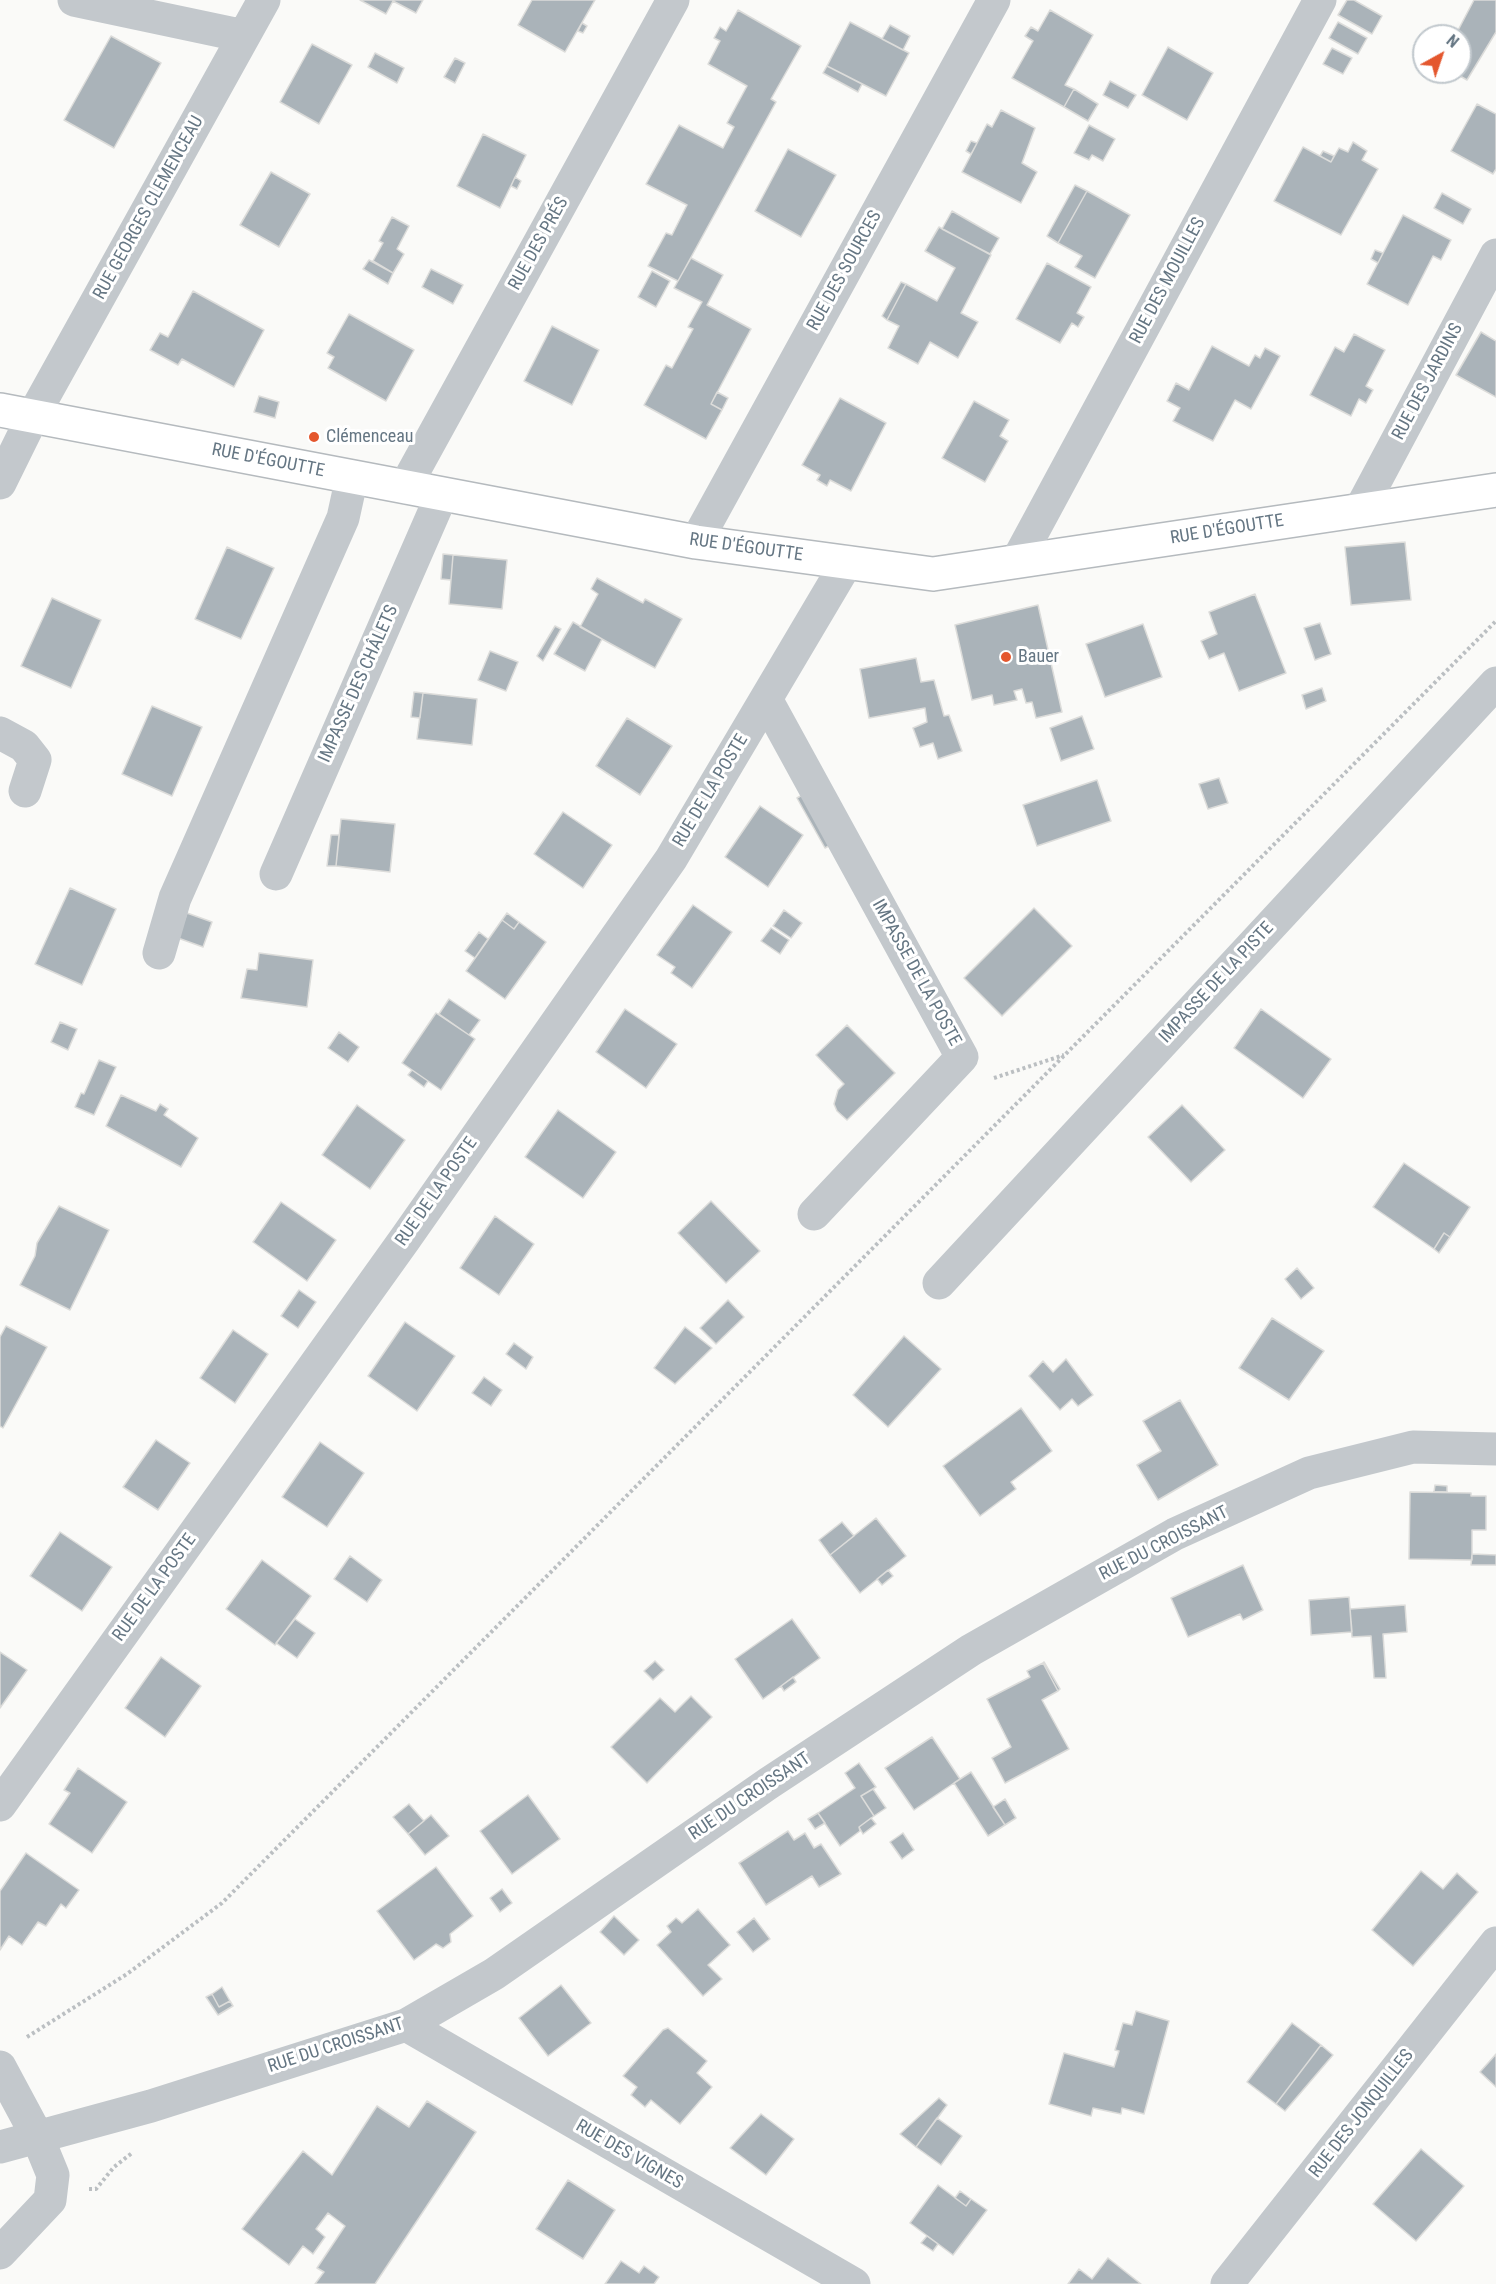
<!DOCTYPE html>
<meta charset="utf-8">
<style>
body{margin:0}
#map{position:relative;width:1496px;height:2284px;overflow:hidden;background:#fafaf8;font-family:"Roboto Condensed",sans-serif}
canvas{display:block}
.north{position:absolute;left:1412px;top:24px;width:60px;height:60px;box-sizing:border-box;background:#fff;border:2px solid #c1c8cd;border-radius:50%;rotate:40deg;font-size:16px;font-weight:700;line-height:24px;text-align:center;color:#657683}
.north::after{content:'';display:block;margin:auto;width:21px;height:27px;background:#e4572e;clip-path:polygon(50% 0,100% 100%,50% 72%,0 100%)}
</style>
<div id="map">
<canvas width="1496" height="2284"></canvas>
<div class="north">N</div>
</div>
<script>
const ctx = document.querySelector('canvas').getContext('2d');
ctx.lineJoin = 'round';
function paint(path, color) {
  ctx.fillStyle = color;
  ctx.fill(path, 'evenodd');
}
function shape(rows) {
  const path = new Path2D();
  for (const r of rows) {
    path.moveTo(r[0], r[1]);
    for (let i = 2; i < r.length; i += 2) path.lineTo(r[i], r[i + 1]);
  }
  return path;
}
function trace(path, color, width, dash) {
  ctx.strokeStyle = color;
  ctx.lineWidth = width;
  ctx.lineCap = dash ? 'butt' : 'round';
  ctx.setLineDash(dash || []);
  ctx.stroke(path);
}
function write(font, color, halo, rows, align = 'center') {
  ctx.font = font + ' "Roboto Condensed",sans-serif';
  ctx.lineWidth = 6;
  ctx.setLineDash([]);
  ctx.textBaseline = 'middle';
  ctx.strokeStyle = halo;
  ctx.fillStyle = color;
  for (const [text, x, y, turn = 0] of rows) {
    ctx.save();
    ctx.translate(x, y);
    ctx.rotate((+turn || 0) * Math.PI / 180);
    ctx.textAlign = isNaN(turn) ? turn : align;
    if (halo) ctx.strokeText(text, 0, 0);
    ctx.fillText(text, 0, 0);
    ctx.restore();
  }
}
const building = shape([
 [360,0,423,0,416,13,393,1,386,14,360,0],
 [532,0,595,0,565,52,518,25,532,0],
 [1347,0,1354,0,1382,16,1372,34,1338,15,1347,0],
 [1474,0,1496,0,1496,32,1467,80,1453,72,1460,72,1460,36,1455,36,1474,0],
 [738,10,801,46,771,99,776,102,678,281,648,266,666,233,672,235,687,205,646,184,679,125,723,148,734,127,727,123,747,86,708,64,720,41,714,38,720,27,726,31,738,10],
 [1050,10,1093,35,1065,85,1074,89,1064,107,1012,78,1033,41,1025,36,1031,27,1038,31,1050,10],
 [850,22,909,53,886,96,827,66,850,22],
 [1338,22,1367,38,1358,54,1329,38,1338,22],
 [582,23,587,26,583,33,578,31,582,23],
 [890,25,910,36,903,50,882,39,890,25],
 [111,36,161,63,114,148,64,120,111,36],
 [312,44,352,65,319,124,280,102,312,44],
 [1168,47,1213,73,1187,120,1142,95,1168,47],
 [1332,48,1352,58,1343,74,1323,64,1332,48],
 [375,53,404,68,397,83,368,67,375,53],
 [455,58,465,63,455,83,444,77,455,58],
 [827,66,862,84,858,92,823,73,827,66],
 [1110,81,1136,95,1128,108,1103,95,1110,81],
 [1074,89,1098,104,1088,121,1064,107,1074,89],
 [1477,104,1496,114,1496,169,1493,174,1451,151,1477,104],
 [1001,110,1035,128,1022,163,1037,172,1021,203,962,172,987,124,992,127,1001,110],
 [1089,125,1115,139,1103,161,1092,155,1089,160,1074,153,1089,125],
 [483,134,526,155,500,208,457,186,483,134],
 [971,141,977,143,971,154,966,151,971,141],
 [1353,142,1367,151,1362,160,1378,169,1341,235,1274,201,1303,147,1331,162,1339,148,1348,152,1353,142],
 [788,149,836,175,801,237,755,211,788,149],
 [1323,151,1334,156,1331,162,1320,156,1323,151],
 [271,172,310,194,279,247,240,225,271,172],
 [515,177,521,181,517,189,511,186,515,177],
 [1075,185,1087,191,1058,243,1047,236,1075,185],
 [1087,191,1130,215,1095,278,1075,267,1082,256,1058,243,1087,191],
 [1442,193,1471,209,1463,224,1434,208,1442,193],
 [952,211,999,238,990,254,942,229,952,211],
 [1403,215,1451,240,1441,260,1433,256,1408,305,1367,284,1403,215],
 [392,217,409,226,397,249,404,254,393,273,373,261,383,243,379,241,392,217],
 [939,227,991,255,961,313,978,322,958,358,930,342,918,364,888,348,899,326,887,320,906,284,937,301,955,268,925,251,939,227],
 [1375,250,1383,253,1378,263,1371,259,1375,250],
 [691,258,723,275,707,305,751,329,711,404,722,410,706,439,644,405,666,365,672,368,693,329,688,327,702,302,674,288,691,258],
 [369,260,393,273,388,284,363,269,369,260],
 [1047,263,1091,287,1077,313,1084,317,1078,327,1072,323,1060,343,1016,319,1047,263],
 [431,269,463,285,453,304,422,287,431,269],
 [652,271,670,281,656,307,638,297,652,271],
 [901,282,906,284,887,320,882,316,901,282],
 [193,291,264,330,234,387,182,359,178,365,150,350,160,333,168,337,193,291],
 [349,314,414,350,386,401,328,368,334,357,327,353,349,314],
 [552,326,599,350,572,405,524,381,552,326],
 [1481,332,1496,341,1496,397,1456,375,1481,332],
 [1354,334,1385,350,1366,386,1373,390,1366,403,1359,399,1351,416,1310,395,1335,347,1344,352,1354,334],
 [1212,346,1249,366,1255,355,1260,358,1265,348,1280,356,1251,409,1235,400,1213,441,1173,421,1180,408,1167,401,1176,383,1189,390,1212,346],
 [717,392,728,398,722,410,711,404,717,392],
 [259,396,279,402,275,418,254,412,259,396],
 [840,398,886,423,851,491,830,480,827,486,817,480,820,475,802,465,840,398],
 [974,401,1009,420,1000,436,1008,441,985,482,942,458,974,401],
 [1405,542,1411,600,1351,605,1345,547,1405,542],
 [227,547,274,568,241,639,195,619,227,547],
 [443,554,453,555,451,580,441,579,443,554],
 [453,555,507,560,502,609,449,604,453,555],
 [597,578,643,603,645,599,682,619,655,668,580,627,598,594,591,589,597,578],
 [1255,594,1286,673,1239,691,1224,653,1209,659,1201,641,1217,634,1209,612,1255,594],
 [52,598,101,620,71,688,21,666,52,598],
 [1038,605,1062,712,1036,718,1032,702,1026,703,1022,689,1014,691,1017,700,994,705,992,695,972,700,955,625,1038,605],
 [573,622,602,639,585,671,554,654,573,622],
 [1320,623,1331,654,1315,660,1304,628,1320,623],
 [1143,624,1162,677,1105,697,1086,644,1143,624],
 [555,626,561,629,543,661,537,656,555,626],
 [490,651,518,662,506,691,478,680,490,651],
 [916,658,921,682,934,680,944,716,949,715,962,751,938,759,933,743,920,747,913,728,927,722,925,708,869,718,860,669,916,658],
 [1322,688,1326,701,1306,709,1302,695,1322,688],
 [414,692,423,693,420,718,411,717,414,692],
 [423,693,477,699,472,745,417,739,423,693],
 [152,706,202,727,172,796,122,774,152,706],
 [1082,716,1094,749,1061,761,1050,728,1082,716],
 [627,718,672,746,640,795,596,766,627,718],
 [1219,778,1228,803,1208,809,1199,784,1219,778],
 [1097,780,1111,821,1037,846,1023,805,1097,780],
 [806,793,834,843,825,848,797,798,806,793],
 [760,806,803,835,768,887,725,857,760,806],
 [563,812,612,845,583,888,534,854,563,812],
 [341,819,395,824,390,872,336,866,341,819],
 [331,835,339,835,336,866,327,866,331,835],
 [70,888,116,909,82,985,35,964,70,888],
 [693,905,732,932,692,988,671,973,675,967,657,955,693,905],
 [1034,908,1072,946,1002,1016,964,978,1034,908],
 [784,910,802,923,791,938,773,926,784,910],
 [187,913,212,922,203,947,178,938,187,913],
 [507,913,519,922,514,929,502,920,507,913],
 [502,920,514,929,519,922,546,942,505,999,466,971,502,920],
 [771,928,789,940,780,954,761,941,771,928],
 [479,932,488,939,475,958,465,951,479,932],
 [259,953,313,960,307,1007,241,998,247,969,257,970,259,953],
 [449,999,480,1020,469,1035,439,1014,449,999],
 [625,1009,677,1044,646,1088,596,1052,625,1009],
 [1261,1009,1331,1059,1303,1098,1234,1048,1261,1009],
 [436,1013,475,1039,441,1090,402,1063,436,1013],
 [60,1022,77,1029,68,1050,51,1042,60,1022],
 [847,1025,895,1073,847,1120,837,1111,834,1104,838,1090,844,1084,816,1055,847,1025],
 [339,1032,359,1047,348,1062,328,1048,339,1032],
 [99,1060,116,1067,94,1115,75,1107,81,1093,84,1094,99,1060],
 [412,1070,428,1081,424,1087,408,1075,412,1070],
 [121,1095,156,1111,160,1104,168,1109,164,1115,198,1138,181,1167,106,1126,121,1095],
 [357,1105,405,1140,370,1189,322,1155,357,1105],
 [1182,1105,1225,1150,1191,1182,1148,1137,1182,1105],
 [558,1110,616,1152,583,1198,525,1157,558,1110],
 [1404,1163,1470,1207,1450,1237,1444,1233,1434,1249,1373,1207,1404,1163],
 [711,1201,760,1251,726,1283,678,1233,711,1201],
 [281,1202,336,1240,307,1281,253,1242,281,1202],
 [59,1206,109,1230,70,1310,20,1285,35,1256,37,1243,59,1206],
 [495,1216,534,1244,499,1295,460,1268,495,1216],
 [1444,1233,1450,1237,1439,1253,1434,1249,1444,1233],
 [1297,1268,1314,1288,1301,1299,1285,1279,1297,1268],
 [299,1290,316,1302,298,1328,281,1316,299,1290],
 [728,1300,744,1317,716,1344,700,1328,728,1300],
 [1272,1318,1324,1351,1289,1400,1239,1368,1272,1318],
 [405,1322,455,1356,417,1411,368,1376,405,1322],
 [6,1326,47,1347,3,1428,0,1426,0,1337,6,1326],
 [685,1327,712,1348,675,1384,654,1368,685,1327],
 [233,1330,268,1354,235,1403,200,1378,233,1330],
 [904,1336,941,1369,888,1427,853,1395,904,1336],
 [514,1343,533,1357,526,1369,506,1354,514,1343],
 [1066,1359,1093,1395,1078,1406,1072,1399,1060,1410,1029,1376,1043,1361,1053,1372,1066,1359],
 [484,1377,502,1390,491,1406,472,1393,484,1377],
 [1180,1400,1218,1465,1158,1500,1137,1465,1161,1451,1143,1421,1180,1400],
 [1021,1408,1052,1451,1011,1482,1016,1489,980,1516,943,1466,1021,1408],
 [156,1440,190,1463,158,1510,123,1487,156,1440],
 [320,1442,364,1473,327,1527,282,1497,320,1442],
 [1435,1485,1447,1486,1447,1492,1434,1492,1435,1485],
 [1410,1492,1471,1493,1471,1496,1486,1496,1486,1530,1472,1530,1472,1560,1409,1559,1410,1492],
 [876,1518,906,1556,860,1593,830,1555,876,1518],
 [842,1522,854,1536,830,1555,819,1540,842,1522],
 [60,1532,112,1567,82,1611,30,1576,60,1532],
 [1472,1554,1496,1555,1496,1565,1471,1565,1472,1554],
 [350,1556,382,1580,367,1602,334,1579,350,1556],
 [262,1560,311,1596,275,1645,226,1609,262,1560],
 [1243,1565,1263,1610,1243,1620,1240,1614,1188,1637,1171,1598,1243,1565],
 [888,1570,893,1576,882,1585,877,1579,888,1570],
 [1349,1597,1352,1632,1311,1635,1309,1600,1349,1597],
 [1405,1605,1407,1632,1383,1634,1386,1678,1374,1678,1371,1636,1352,1637,1350,1609,1405,1605],
 [295,1619,315,1633,297,1658,276,1643,295,1619],
 [792,1619,820,1658,763,1699,735,1659,792,1619],
 [0,1652,27,1670,0,1708,0,1652],
 [161,1657,201,1686,165,1737,125,1708,161,1657],
 [655,1661,664,1670,653,1680,644,1671,655,1661],
 [1044,1662,1060,1689,1058,1691,1043,1663,1044,1662],
 [1043,1663,1058,1691,1042,1700,1069,1749,1005,1783,992,1758,1011,1747,987,1699,1030,1677,1027,1671,1043,1663],
 [793,1677,796,1682,784,1691,781,1686,793,1677],
 [691,1696,712,1717,647,1783,611,1747,660,1698,675,1712,691,1696],
 [932,1737,960,1779,914,1810,885,1768,932,1737],
 [859,1763,876,1787,861,1796,874,1816,859,1827,860,1831,840,1846,818,1813,855,1788,845,1773,859,1763],
 [78,1768,127,1802,92,1853,49,1824,70,1793,64,1790,78,1768],
 [971,1772,1005,1825,988,1836,954,1783,971,1772],
 [873,1789,886,1808,874,1816,861,1796,873,1789],
 [528,1795,560,1839,512,1874,480,1831,528,1795],
 [1005,1799,1016,1818,1005,1825,993,1807,1005,1799],
 [409,1804,424,1821,408,1834,393,1817,409,1804],
 [818,1813,825,1823,815,1829,808,1819,818,1813],
 [431,1815,449,1836,425,1855,408,1834,431,1815],
 [871,1818,876,1824,863,1834,859,1827,871,1818],
 [788,1831,794,1840,805,1833,814,1848,821,1844,841,1874,819,1887,812,1876,766,1905,739,1863,788,1831],
 [903,1833,914,1850,902,1859,890,1842,903,1833],
 [26,1853,79,1890,66,1908,61,1904,46,1926,38,1922,22,1945,9,1936,0,1950,0,1891,26,1853],
 [436,1867,473,1916,450,1934,451,1942,443,1948,436,1944,414,1960,377,1911,436,1867],
 [1421,1871,1443,1889,1457,1873,1478,1892,1413,1966,1372,1930,1421,1871],
 [502,1889,512,1903,500,1912,490,1898,502,1889],
 [698,1909,730,1945,708,1965,722,1979,703,1996,657,1945,671,1932,667,1926,676,1918,682,1923,698,1909],
 [614,1916,639,1940,624,1955,600,1932,614,1916],
 [754,1918,770,1939,753,1952,737,1932,754,1918],
 [561,1985,591,2023,548,2056,519,2018,561,1985],
 [222,1987,230,2001,219,2007,212,1994,222,1987],
 [212,1994,219,2007,230,2001,233,2006,218,2015,206,1997,212,1994],
 [1136,2011,1169,2021,1144,2114,1122,2108,1121,2114,1093,2108,1091,2116,1049,2104,1064,2053,1114,2067,1119,2051,1115,2050,1123,2023,1132,2025,1136,2011],
 [1292,2023,1321,2045,1276,2104,1247,2082,1292,2023],
 [668,2028,707,2061,697,2073,712,2087,680,2124,651,2100,645,2107,631,2095,637,2087,623,2076,663,2030,668,2028],
 [1321,2045,1333,2055,1285,2111,1276,2104,1321,2045],
 [1496,2054,1496,2087,1480,2072,1496,2054],
 [939,2098,947,2105,916,2147,900,2134,939,2098],
 [427,2101,476,2132,375,2284,315,2284,324,2272,317,2268,345,2226,328,2213,316,2229,325,2237,313,2254,303,2246,289,2265,242,2229,303,2151,332,2175,377,2106,409,2127,427,2101],
 [761,2114,794,2139,766,2175,730,2148,761,2114],
 [937,2118,962,2136,941,2165,916,2147,937,2118],
 [1421,2149,1464,2186,1416,2241,1373,2204,1421,2149],
 [568,2180,615,2210,583,2259,536,2229,568,2180],
 [938,2185,966,2206,971,2199,987,2210,953,2255,910,2223,938,2185],
 [960,2191,971,2199,966,2206,955,2198,960,2191],
 [927,2236,938,2244,933,2251,921,2243,927,2236],
 [1108,2258,1141,2284,1068,2284,1079,2269,1092,2279,1108,2258],
 [621,2261,639,2273,644,2266,659,2277,654,2284,605,2284,621,2261]
]);
const path = shape([
 [994,1078,1064,1055],
 [27,2037,127,1974,222,1903,1496,621],
 [89,2189,96,2189,114,2167,132,2153]
]);
const minor = shape([
 [74,0,244,36],
 [0,483,33,416,264,0],
 [405,487,673,0],
 [1360,510,1496,255],
 [696,542,994,0],
 [1017,561,1320,0],
 [766,699,962,1057,814,1214],
 [0,733,24,746,35,760,25,791],
 [276,874,442,494],
 [159,953,175,898,343,518,352,477],
 [939,1283,1496,683],
 [0,1805,405,1239,671,859,847,562],
 [406,2025,854,2284],
 [0,2067,37,2136,53,2175,50,2200,0,2253],
 [0,2147,151,2106,406,2025,494,1974,769,1783,971,1650,1175,1534,1309,1473,1413,1447,1496,1449],
 [1227,2284,1496,1943]
]);
const major = shape([
 [0,410,696,542,933,574,1496,490]
]);
const markers = [
 [314,437,6,"#e4572e"],
 [1006,657,6,"#e4572e"]
];
const streetNames = [
 ["RUE GEORGES CLEMENCEAU",149,208,-61],
 ["RUE DES PRÉS",539,244,-61],
 ["RUE DES SOURCES",845,271,-61],
 ["RUE DES MOUILLES",1168,281,-62],
 ["RUE DES JARDINS",1428,382,-62],
 ["RUE D'ÉGOUTTE",268,461,11],
 ["RUE D'ÉGOUTTE",1227,530,-9],
 ["RUE D'ÉGOUTTE",746,548,8],
 ["IMPASSE DES CHÂLETS",359,684,-66],
 ["RUE DE LA POSTE",711,791,-59],
 ["IMPASSE DE LA POSTE",916,973,61],
 ["IMPASSE DE LA PISTE",1217,983,-47],
 ["RUE DE LA POSTE",437,1192,-55],
 ["RUE DU CROISSANT",1164,1544,-27],
 ["RUE DE LA POSTE",155,1588,-54],
 ["RUE DU CROISSANT",750,1797,-34],
 ["RUE DU CROISSANT",336,2046,-18],
 ["RUE DES JONQUILLES",1362,2114,-52],
 ["RUE DES VIGNES",629,2155,30]
];
const poiNames = [
 ["Clémenceau",326,437],
 ["Bauer",1018,657]
];
paint(building, '#aab3b9');
trace(building, '#dcdcda', 1.5);
trace(major, '#b5babe', 36);
trace(path, '#bbbfc2', 4, [3, 3]);
trace(minor, '#c3c8cc', 33);
trace(major, '#fff', 33);
for (const [x, y, r, color] of markers) {
  const dot = new Path2D();
  dot.arc(x, y, r, 0, 2 * Math.PI);
  ctx.fillStyle = color;
  ctx.fill(dot);
  trace(dot, '#fff', 2);
}
write('18px', '#657683', '#fff', streetNames);
write('18px', '#657683', '#fff', poiNames, 'left');
</script>
